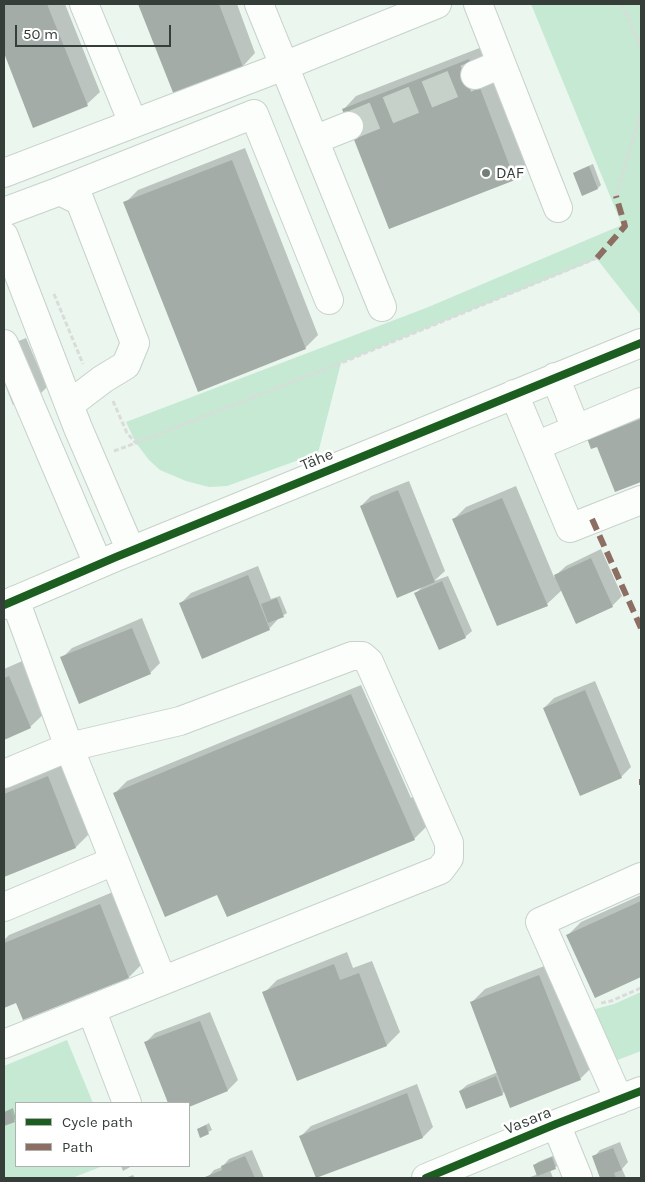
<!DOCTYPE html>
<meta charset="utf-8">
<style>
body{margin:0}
#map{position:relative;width:645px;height:1182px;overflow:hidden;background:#eaf6ee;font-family:Karla,sans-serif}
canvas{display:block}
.frame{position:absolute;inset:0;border:5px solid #353e38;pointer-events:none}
.legend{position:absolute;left:15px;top:1102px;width:175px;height:65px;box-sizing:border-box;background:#fff;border:1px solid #aeb2af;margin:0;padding:6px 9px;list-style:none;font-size:15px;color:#353e38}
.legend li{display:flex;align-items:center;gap:10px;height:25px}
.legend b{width:25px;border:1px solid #aeb2af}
.scale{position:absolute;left:15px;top:25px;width:156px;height:22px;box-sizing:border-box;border:2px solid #353e38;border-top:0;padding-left:6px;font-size:15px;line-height:18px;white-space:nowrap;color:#353e38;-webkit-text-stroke:4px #fff;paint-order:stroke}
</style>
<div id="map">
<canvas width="645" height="1182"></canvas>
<div class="frame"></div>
<ul class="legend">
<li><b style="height:6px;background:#1b5e20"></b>Cycle path</li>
<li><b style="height:6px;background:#8d6e63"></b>Path</li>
</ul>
<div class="scale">50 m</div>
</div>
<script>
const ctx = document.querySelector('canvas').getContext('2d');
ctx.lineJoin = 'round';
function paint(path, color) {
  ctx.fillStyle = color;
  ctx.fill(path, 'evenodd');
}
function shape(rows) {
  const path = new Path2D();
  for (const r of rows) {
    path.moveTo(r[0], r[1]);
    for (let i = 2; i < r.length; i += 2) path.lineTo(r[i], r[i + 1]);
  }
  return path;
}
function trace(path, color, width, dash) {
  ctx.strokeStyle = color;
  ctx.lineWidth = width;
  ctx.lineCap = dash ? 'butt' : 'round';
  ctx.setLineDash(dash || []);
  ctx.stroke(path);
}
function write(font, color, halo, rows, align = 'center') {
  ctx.font = font + ' Karla,sans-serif';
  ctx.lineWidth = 5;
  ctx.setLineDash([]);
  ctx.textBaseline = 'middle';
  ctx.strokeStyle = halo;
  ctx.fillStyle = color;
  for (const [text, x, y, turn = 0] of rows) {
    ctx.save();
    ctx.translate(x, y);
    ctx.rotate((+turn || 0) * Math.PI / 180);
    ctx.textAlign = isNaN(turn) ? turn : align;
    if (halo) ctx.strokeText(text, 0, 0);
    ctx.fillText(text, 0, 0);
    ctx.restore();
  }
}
const green = shape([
 [531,4,641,4,641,315,597,259,341,363,318,453,227,486,209,487,186,481,160,470,149,460,136,443,126,422,426,308,622,225],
 [641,992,641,1051,615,1061,592,1010,614,1004],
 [67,1040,93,1103,16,1103,16,1166,103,1166,72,1178,4,1178,4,1066]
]);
const shadow = shape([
 [4,4,65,4,100,92,87,104,34,126,4,50],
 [139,4,237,4,255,53,243,66,174,93],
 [482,47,528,166,515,179,390,228,344,109,356,96],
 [245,148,318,335,305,348,125,203,138,190],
 [593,164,601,185,598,188,583,194,574,174,577,171],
 [26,338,47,387,40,394,13,405,4,382,4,347],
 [641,411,641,481,616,491,598,445,592,448,612,416],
 [409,481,445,571,434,581,448,576,472,631,465,637,416,593,423,586,361,506,371,496],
 [516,486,554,577,566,566,601,549,622,596,612,606,562,590,547,604,498,624,453,520,466,507],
 [258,566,271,599,280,596,287,613,279,618,269,629,181,603,191,593],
 [142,618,160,663,150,673,62,658,72,648],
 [27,659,48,710,30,727,4,738,4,669],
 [595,681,631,767,621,777,581,794,544,708,554,698],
 [361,685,411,798,414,796,427,826,414,839,114,794,127,781],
 [61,764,89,834,76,847,4,876,4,787],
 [113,892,142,964,129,977,24,1019,17,1001,4,1006,4,940,9,935],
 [641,895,641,976,596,996,568,935,581,922],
 [347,952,353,968,372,961,400,1032,387,1045,297,1080,264,993,277,980],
 [552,963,593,1066,580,1079,505,1091,502,1094,460,1091,467,1085,498,1072,472,1002,485,989],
 [210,1012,238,1080,228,1090,189,1106,189,1103,169,1103,145,1043,155,1033],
 [417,1084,433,1127,423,1137,301,1136,311,1126],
 [13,1108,16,1119,4,1125,4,1112],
 [209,1123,212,1130,201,1136,198,1129],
 [620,1142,628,1162,622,1169,626,1178,603,1178,594,1157,600,1150],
 [252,1150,264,1178,207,1178,214,1170,222,1167,229,1159],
 [555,1155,559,1165,550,1170,553,1178,528,1178,538,1174,535,1165,538,1162],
 [121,1166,132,1166,123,1171],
 [133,1175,135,1178,127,1178,128,1177]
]);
const building = shape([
 [4,4,47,4,88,106,33,128,4,53],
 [138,4,219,4,243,67,174,95],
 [469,59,515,180,389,229,342,109],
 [232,160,306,349,198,392,123,202],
 [589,166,598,189,582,196,573,173],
 [641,419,641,482,615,492,597,447,591,449,585,433,599,428,602,434],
 [398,490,435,582,397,598,360,506],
 [502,498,548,606,497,626,452,519],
 [591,558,613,607,576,624,554,575],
 [248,575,270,630,202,659,179,603],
 [442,581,466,638,439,650,414,593],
 [277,598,284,617,268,623,261,604],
 [132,628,151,674,79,704,60,657],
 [9,676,31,728,4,740,4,678],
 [585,690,622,778,580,796,543,708],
 [351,694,415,840,227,917,217,895,165,917,113,793],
 [48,776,76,848,4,877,4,794],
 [641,901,641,977,595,998,566,935],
 [100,904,129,978,23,1020,16,1003,4,1008,4,943],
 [334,964,340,980,359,973,387,1046,297,1081,262,992],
 [539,975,581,1080,510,1108,470,1002],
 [200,1021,228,1091,189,1107,189,1103,168,1103,144,1042],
 [496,1076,503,1095,466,1109,459,1091],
 [407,1093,423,1138,316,1178,299,1136],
 [10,1110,15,1122,4,1126,4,1113],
 [206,1125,209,1134,200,1138,197,1129],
 [613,1148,622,1170,614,1173,616,1178,600,1178,592,1156],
 [245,1156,255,1178,206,1178,205,1177,222,1170,221,1166],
 [552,1157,556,1169,537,1176,533,1165]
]);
const minorTunnel = shape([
 [349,126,475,75]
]);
const path = shape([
 [622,4,641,48],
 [616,196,641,112],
 [54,294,83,364],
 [113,401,127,433,136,443,341,363,597,258],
 [114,451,136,443],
 [601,1003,611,1001,641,988]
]);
const minor = shape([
 [84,4,133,123],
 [259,4,382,307],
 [478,4,558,208],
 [475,75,501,64],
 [314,140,349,126],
 [4,173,284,66,437,4],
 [60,191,254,114,329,300],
 [4,212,60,191,80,201,135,343,126,365,103,379,70,404],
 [4,236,78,428,131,551],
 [4,344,98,564],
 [555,377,576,429],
 [514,394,570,528,641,500],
 [536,446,641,402],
 [15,600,69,747,162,980],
 [4,605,116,557,641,343],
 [4,774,69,747,180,721,352,656,362,656,369,662,449,843,449,858,440,870,4,1044],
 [4,907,114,861],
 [91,1009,127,1103],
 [619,1100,540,922,641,877],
 [556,1124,578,1178],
 [426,1178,556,1124,641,1091]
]);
const quiet = shape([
 [597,258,625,226,616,196],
 [592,519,641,628],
 [639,782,641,782]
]);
const cycleway = shape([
 [4,605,116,557,641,343],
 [426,1178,556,1124,641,1091]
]);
const markers = [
 [486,173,5,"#747e78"]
];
const poiNames = [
 ["DAF",496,173]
];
const streetNames = [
 ["Tähe",317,460,-22],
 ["Vasara",528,1121,-22]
];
paint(green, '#c5e9d2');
paint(shadow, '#0003');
paint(building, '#a3aca6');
trace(minorTunnel, '#c6d1ca', 28, [28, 14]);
trace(minor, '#c8d1cc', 30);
trace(path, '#d9dcda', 3, [5, 2.5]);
trace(minor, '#fcfefc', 28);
trace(quiet, '#8d6e63', 6, [12, 6]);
trace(cycleway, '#1b5e20', 8);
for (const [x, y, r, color] of markers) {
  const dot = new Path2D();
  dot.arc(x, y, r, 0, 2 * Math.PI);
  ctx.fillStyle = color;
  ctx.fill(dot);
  trace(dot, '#fff', 2);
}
write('16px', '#353e38', '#fff', poiNames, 'left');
write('16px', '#353e38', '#fff', streetNames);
</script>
